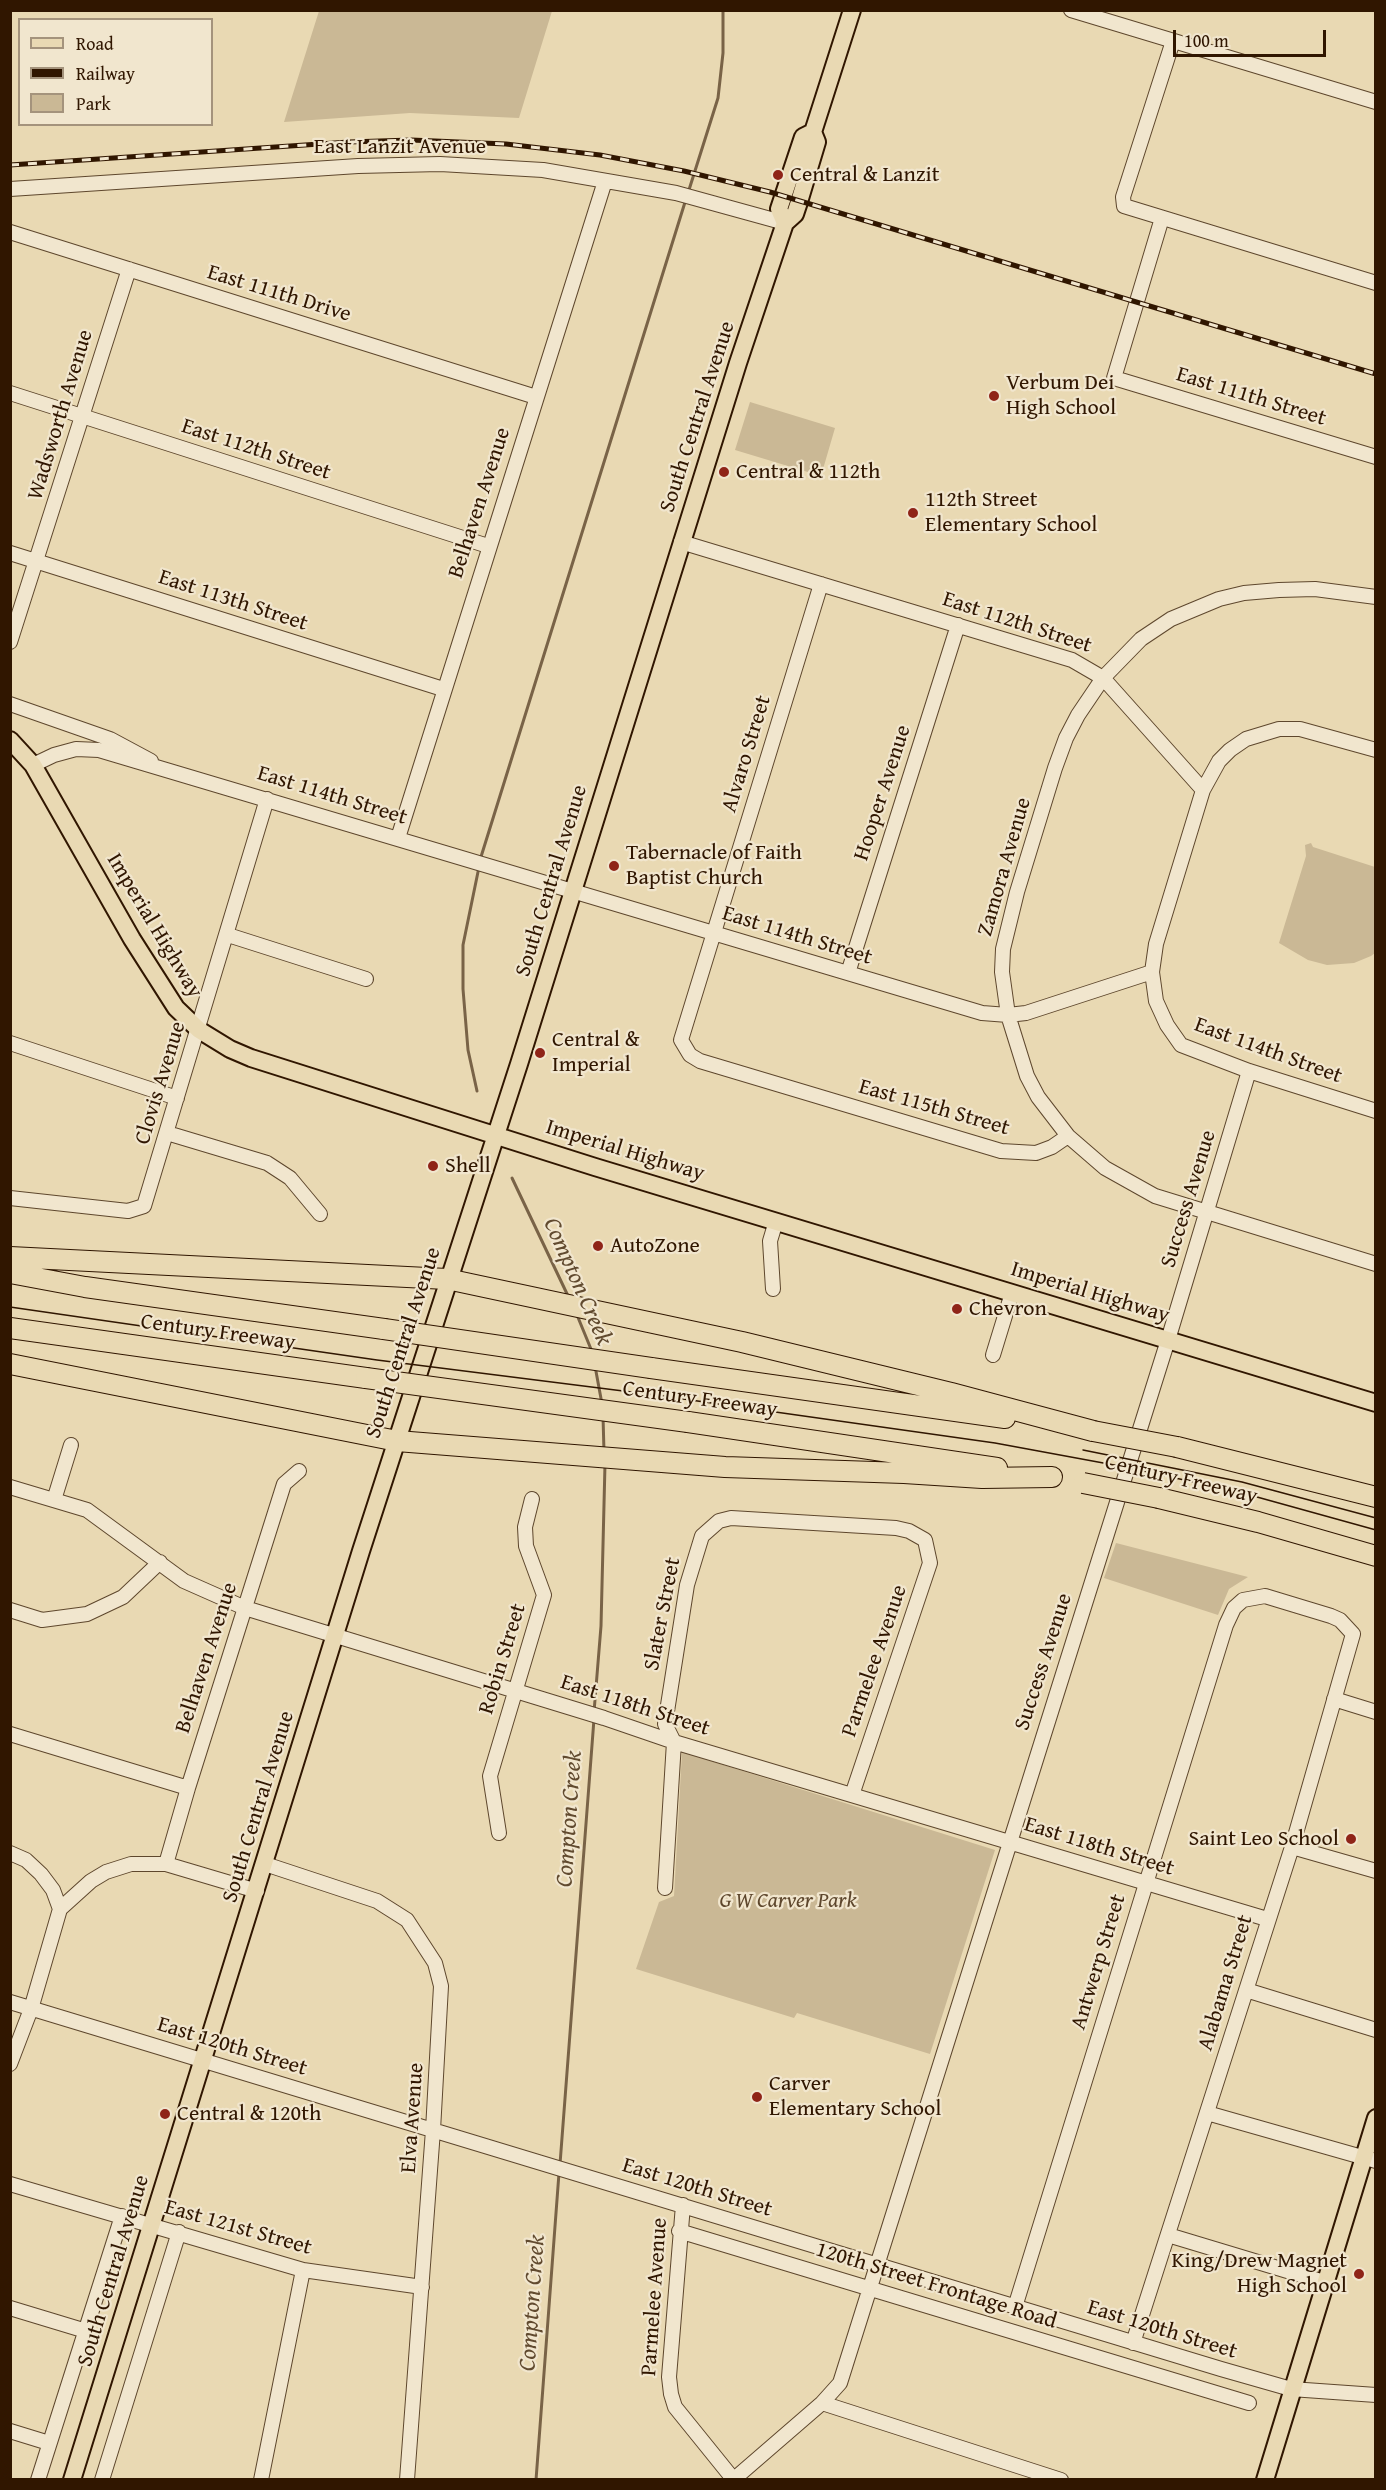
<!DOCTYPE html>
<style>
body{margin:0}
#map{position:relative;width:1386px;height:2490px;overflow:hidden;background:#e9d9b3;font-family:"Gentium Book Plus",serif}
canvas{display:block}
.frame{position:absolute;inset:0;border:12px solid #301600;pointer-events:none}
.legend{position:absolute;left:18px;top:18px;width:195px;height:108px;box-sizing:border-box;background:#f1e6ce;border:2px solid #a4937c;margin:0;padding:8px 10px;list-style:none;font-size:18px;color:#301600}
.legend li{display:flex;align-items:center;gap:12px;height:30px}
.legend b{width:30px;border:2px solid #a4937c}
.scale{position:absolute;left:1173px;top:30px;width:153px;height:27px;box-sizing:border-box;border:3px solid #301600;border-top:0;padding-left:8px;font-size:18px;line-height:21px;white-space:nowrap;color:#301600;-webkit-text-stroke:4px #f1e6ce;paint-order:stroke}
</style>
<div id="map">
<canvas width="1386" height="2490"></canvas>
<div class="frame"></div>
<ul class="legend">
<li><b style="height:8px;background:#e9d9b3"></b>Road</li>
<li><b style="height:8px;background:#301600"></b>Railway</li>
<li><b style="height:16px;background:#cab895"></b>Park</li>
</ul>
<div class="scale">100 m</div>
</div>
<script>
const ctx = document.querySelector('canvas').getContext('2d');
ctx.lineJoin = 'round';
function paint(path, color) {
  ctx.fillStyle = color;
  ctx.fill(path, 'evenodd');
}
function shape(rows) {
  const path = new Path2D();
  for (const r of rows) {
    path.moveTo(r[0], r[1]);
    for (let i = 2; i < r.length; i += 2) path.lineTo(r[i], r[i + 1]);
  }
  return path;
}
function trace(path, color, width, dash) {
  ctx.strokeStyle = color;
  ctx.lineWidth = width;
  ctx.lineCap = dash ? 'butt' : 'round';
  ctx.setLineDash(dash || []);
  ctx.stroke(path);
}
function write(font, color, halo, rows, align = 'center') {
  ctx.font = font + ' "Gentium Book Plus",serif';
  ctx.lineWidth = 4.5;
  ctx.setLineDash([]);
  ctx.textBaseline = 'middle';
  ctx.strokeStyle = halo;
  ctx.fillStyle = color;
  for (const [text, x, y, turn = 0] of rows) {
    ctx.save();
    ctx.translate(x, y);
    ctx.rotate((+turn || 0) * Math.PI / 180);
    ctx.textAlign = isNaN(turn) ? turn : align;
    if (halo) ctx.strokeText(text, 0, 0);
    ctx.fillText(text, 0, 0);
    ctx.restore();
  }
}
const green = shape([
 [319,11,319,10,552,11,519,118,410,113,284,122],
 [750,402,835,428,821,476,735,450],
 [1311,843,1313,847,1375,867,1375,953,1371,956,1354,963,1327,965,1308,960,1279,943,1306,856,1305,845],
 [1116,1543,1248,1577,1229,1589,1218,1615,1104,1578],
 [682,1752,995,1850,930,2054,797,2013,794,2018,636,1969,659,1902,674,1896]
]);
const stream = shape([
 [688,193,718,98,723,53,723,10],
 [480,860,686,199],
 [477,1091,468,1050,463,989,463,945,479,867],
 [512,1178,569,1298],
 [577,1315,593,1354],
 [595,1366,602,1404],
 [603,1416,604,1452],
 [594,1712,601,1626,605,1464],
 [560,2164,594,1719],
 [536,2480,559,2173]
]);
const minor = shape([
 [1071,10,1376,102],
 [1173,41,1123,197,1124,206,1376,283],
 [10,189,358,166,440,164,543,170,676,193,785,223],
 [1162,218,1114,378,1376,457],
 [10,232,536,397],
 [10,393,488,546],
 [681,542,1072,660,1103,678,1203,790,1219,761,1230,750,1246,739,1279,729,1300,729,1376,750],
 [10,553,443,689],
 [821,584,681,1040,690,1055,700,1061,1001,1151,1036,1153,1052,1147,1068,1136,1105,1168,1155,1196,1376,1264],
 [10,642,129,269],
 [10,704,110,739,151,761],
 [33,765,54,755,76,749,99,750,982,1013,1008,1015,1026,1013,1152,972,1156,1001,1167,1025,1181,1045,1249,1071,1376,1111],
 [398,838,605,181],
 [228,935,366,979],
 [1152,972,1156,944,1203,790],
 [848,973,958,625],
 [10,1043,177,1098],
 [167,1133,267,1163,290,1178,320,1214],
 [1068,1136,1038,1097,1027,1076,1008,1015,1002,972,1003,949,1017,892,1055,768,1066,738,1078,715,1103,678,1141,639,1171,619,1219,599,1244,593,1279,590,1315,589,1376,597],
 [10,1198,128,1211,144,1206,267,799],
 [773,1289,770,1241,776,1221],
 [993,1355,1012,1293],
 [10,1487,87,1510,184,1581,245,1608,604,1718,674,1742,1267,1919],
 [54,1500,71,1445],
 [10,1610,42,1620,87,1614,123,1597,160,1562],
 [1334,1699,1376,1712],
 [10,1734,188,1788],
 [499,1833,490,1776,544,1595,526,1546,525,1527,532,1499],
 [1292,1847,1376,1871],
 [10,1853,26,1860,41,1874,53,1890,60,1909],
 [166,1864,188,1788,284,1484,299,1471],
 [265,1864,377,1901,407,1920,435,1963,441,1986,433,2130,407,2480],
 [665,1888,674,1742,665,1724,687,1585,702,1536,719,1521,731,1518,896,1528,909,1531,925,1540,930,1563,852,1795],
 [1246,1990,1376,2030],
 [10,2002,1221,2369,1291,2389,1376,2395],
 [10,2064,31,2009,60,1909,91,1881,106,1872,131,1864,166,1864,257,1891],
 [1207,2113,1376,2161],
 [10,2184,303,2270,422,2287],
 [683,2205,669,2377,671,2394,675,2407,734,2480],
 [679,2231,1249,2403],
 [1168,2235,1324,2282],
 [1015,2307,1226,1625,1234,1608,1243,1600,1265,1596,1331,1616,1340,1620,1353,1634,1292,1847,1133,2343],
 [10,2308,86,2331],
 [822,2403,1061,2480],
 [10,2431,49,2443],
 [38,2480,122,2216],
 [102,2480,179,2232],
 [261,2480,303,2270],
 [733,2480,822,2403,840,2383,1168,1340,1249,1071]
]);
const major = shape([
 [785,223,779,209,803,137,813,132],
 [10,740,33,765,132,939,176,1008,199,1030,230,1049,251,1058,595,1167,1376,1403],
 [72,2480,361,1551,519,1064,738,363,785,223,795,214,799,202,817,142,813,132,852,10],
 [1265,2480,1376,2118]
]);
const highway = shape([
 [10,1257,447,1279,742,1342,951,1393,1093,1431],
 [10,1273,85,1287,384,1329],
 [10,1328,366,1378],
 [10,1364,397,1441,725,1467,904,1473,982,1478,1052,1477],
 [651,1368,1005,1418],
 [688,1422,997,1468],
 [1177,1447,1376,1497],
 [1159,1498,1258,1522,1376,1556]
]);
const tram = shape([
 [10,1307,377,1360,655,1395,995,1443,1125,1467,1239,1492,1376,1530],
 [1083,1450,1242,1482,1376,1518]
]);
const rail = shape([
 [10,165,349,142,411,140,506,144,600,155,684,171,770,192,1376,374]
]);
const highwayBridge = shape([
 [384,1329,651,1368],
 [366,1378,688,1422],
 [1093,1431,1177,1447],
 [1083,1483,1159,1498]
]);
const markers = [
 [778,175,6,"#8f2418"],
 [994,396,6,"#8f2418"],
 [724,472,6,"#8f2418"],
 [913,513,6,"#8f2418"],
 [614,866,6,"#8f2418"],
 [540,1053,6,"#8f2418"],
 [433,1166,6,"#8f2418"],
 [598,1246,6,"#8f2418"],
 [957,1309,6,"#8f2418"],
 [1351,1839,6,"#8f2418"],
 [757,2097,6,"#8f2418"],
 [165,2114,6,"#8f2418"],
 [1359,2274,6,"#8f2418"]
];
const streetNames = [
 ["East Lanzit Avenue",400,147],
 ["East 111th Drive",279,294,17],
 ["East 111th Street",1251,397,17],
 ["Wadsworth Avenue",61,415,-73],
 ["South Central Avenue",698,417,-72],
 ["East 112th Street",256,450,18],
 ["Belhaven Avenue",480,503,-72],
 ["East 113th Street",233,601,18],
 ["East 112th Street",1017,623,18],
 ["Alvaro Street",747,754,-73],
 ["Hooper Avenue",883,793,-72],
 ["East 114th Street",332,796,17],
 ["Zamora Avenue",1005,867,-74],
 ["South Central Avenue",552,881,-73],
 ["Imperial Highway",154,926,59],
 ["East 114th Street",797,936,17],
 ["East 114th Street",1268,1051,20],
 ["Clovis Avenue",161,1083,-73],
 ["East 115th Street",934,1108,16],
 ["Imperial Highway",625,1151,17],
 ["Success Avenue",1189,1199,-73],
 ["Imperial Highway",1090,1293,17],
 ["Century Freeway",218,1333,8],
 ["South Central Avenue",404,1343,-72],
 ["Century Freeway",700,1400,8],
 ["Century Freeway",1181,1480,13],
 ["Slater Street",663,1614,-79],
 ["Belhaven Avenue",207,1658,-72],
 ["Robin Street",503,1659,-73],
 ["Parmelee Avenue",875,1661,-71],
 ["Success Avenue",1044,1662,-72],
 ["East 118th Street",635,1706,18],
 ["South Central Avenue",259,1807,-73],
 ["East 118th Street",1099,1847,17],
 ["Antwerp Street",1099,1962,-73],
 ["Alabama Street",1226,1983,-73],
 ["East 120th Street",232,2047,17],
 ["Elva Avenue",413,2118,-86],
 ["East 120th Street",697,2188,17],
 ["East 121st Street",238,2228,16],
 ["South Central Avenue",114,2271,-73],
 ["120th Street Frontage Road",936,2286,17],
 ["Parmelee Avenue",655,2297,-86],
 ["East 120th Street",1162,2330,17]
];
const poiNames = [
 ["Central & Lanzit",790,175],
 ["Verbum Dei",1006,383],
 ["High School",1006,408],
 ["Central & 112th",736,472],
 ["112th Street",925,500],
 ["Elementary School",925,525],
 ["Tabernacle of Faith",626,853],
 ["Baptist Church",626,878],
 ["Central &",552,1040],
 ["Imperial",552,1065],
 ["Shell",445,1166],
 ["AutoZone",610,1246],
 ["Chevron",969,1309],
 ["Saint Leo School",1339,1839,"right"],
 ["Carver",769,2084],
 ["Elementary School",769,2109],
 ["Central & 120th",177,2114],
 ["King/Drew Magnet",1347,2261,"right"],
 ["High School",1347,2286,"right"]
];
const parkNames = [
 ["G W Carver Park",788,1901]
];
const waterNames = [
 ["Compton Creek",577,1282,66],
 ["Compton Creek",570,1819,-86],
 ["Compton Creek",533,2303,-86]
];
paint(green, '#cab895');
trace(stream, '#796347', 3);
trace(minor, '#5e472d', 16);
trace(major, '#301600', 20);
trace(highway, '#301600', 22);
trace(minor, '#f1e6ce', 14);
trace(major, '#e9d9b3', 16);
trace(highway, '#e9d9b3', 20);
trace(tram, '#301600', 1.5);
trace(rail, '#301600', 5);
trace(rail, '#f1e6ce', 3, [9]);
trace(highwayBridge, '#301600', 22, []);
trace(highwayBridge, '#e9d9b3', 20);
for (const [x, y, r, color] of markers) {
  const dot = new Path2D();
  dot.arc(x, y, r, 0, 2 * Math.PI);
  ctx.fillStyle = color;
  ctx.fill(dot);
  trace(dot, '#f1e6ce', 2);
}
write('22px', '#301600', '#f1e6ce', streetNames);
write('22px', '#301600', '#f1e6ce', poiNames, 'left');
write('italic 22px', '#5e472d', '#f1e6ce', parkNames);
write('italic 24px', '#614a2f', '#f1e6ce', waterNames);
</script>
